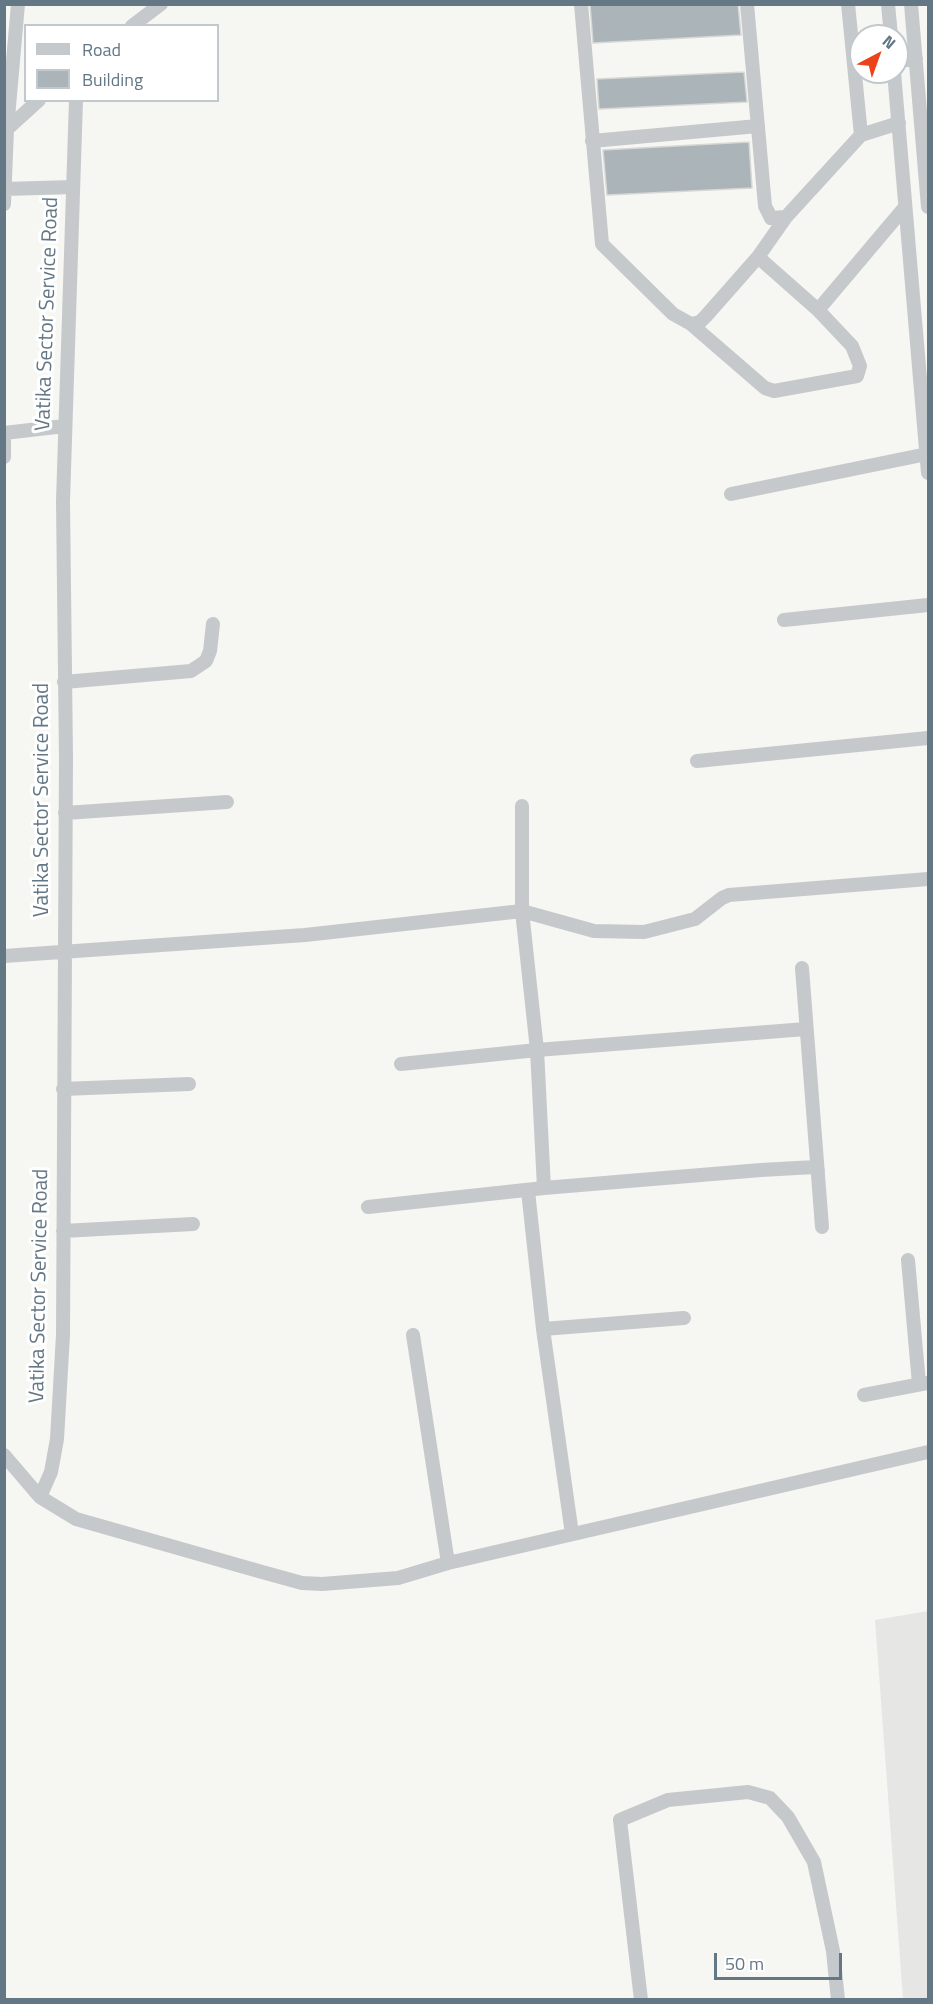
<!DOCTYPE html>
<style>
body{margin:0}
#map{position:relative;width:933px;height:2004px;overflow:hidden;background:#f6f6f2;font-family:"Titillium Web",sans-serif}
canvas{display:block}
.frame{position:absolute;inset:0;border:6px solid #637785;pointer-events:none}
.legend{position:absolute;left:24px;top:24px;width:195px;height:78px;box-sizing:border-box;background:#fff;border:2px solid #c1c9ce;margin:0;padding:8px 10px;list-style:none;font-size:18px;color:#637785}
.legend li{display:flex;align-items:center;gap:12px;height:30px}
.legend b{width:30px;border:2px solid #c1c9ce}
.north{position:absolute;left:849px;top:24px;width:60px;height:60px;box-sizing:border-box;background:#fff;border:2px solid #c1c9ce;border-radius:50%;rotate:41deg;font-size:16px;font-weight:700;line-height:24px;text-align:center;color:#637785}
.north::after{content:'';display:block;margin:auto;width:21px;height:27px;background:#ec431b;clip-path:polygon(50% 0,100% 100%,50% 72%,0 100%)}
.scale{position:absolute;left:714px;top:1953px;width:128px;height:27px;box-sizing:border-box;border:3px solid #637785;border-top:0;padding-left:8px;font-size:18px;line-height:21px;white-space:nowrap;color:#637785;-webkit-text-stroke:4px #fff;paint-order:stroke}
</style>
<div id="map">
<canvas width="933" height="2004"></canvas>
<div class="frame"></div>
<ul class="legend">
<li><b style="height:8px;background:#c5c9cc"></b>Road</li>
<li><b style="height:16px;background:#abb4b9"></b>Building</li>
</ul>
<div class="north">N</div>
<div class="scale">50 m</div>
</div>
<script>
const ctx = document.querySelector('canvas').getContext('2d');
ctx.lineJoin = 'round';
function paint(path, color) {
  ctx.fillStyle = color;
  ctx.fill(path, 'evenodd');
}
function shape(rows) {
  const path = new Path2D();
  for (const r of rows) {
    path.moveTo(r[0], r[1]);
    for (let i = 2; i < r.length; i += 2) path.lineTo(r[i], r[i + 1]);
  }
  return path;
}
function trace(path, color, width, dash) {
  ctx.strokeStyle = color;
  ctx.lineWidth = width;
  ctx.lineCap = dash ? 'butt' : 'round';
  ctx.setLineDash(dash || []);
  ctx.stroke(path);
}
function write(font, color, halo, rows, align = 'center') {
  ctx.font = font + ' "Titillium Web",sans-serif';
  ctx.lineWidth = 6;
  ctx.setLineDash([]);
  ctx.textBaseline = 'middle';
  ctx.strokeStyle = halo;
  ctx.fillStyle = color;
  for (const [text, x, y, turn = 0] of rows) {
    ctx.save();
    ctx.translate(x, y);
    ctx.rotate((+turn || 0) * Math.PI / 180);
    ctx.textAlign = isNaN(turn) ? turn : align;
    if (halo) ctx.strokeText(text, 0, 0);
    ctx.fillText(text, 0, 0);
    ctx.restore();
  }
}
const built = shape([
 [928,1611,928,1999,903,1999,875,1620]
]);
const building = shape([
 [590,4,738,4,741,35,593,43,590,4],
 [744,72,747,102,599,109,597,79,744,72],
 [749,142,752,188,607,195,603,150,749,142]
]);
const minor = shape([
 [581,4,602,244,673,314,691,324,765,388,774,391,857,376,860,366,852,346,818,310,758,257],
 [747,4,765,206,771,218,786,217,861,135,899,123],
 [848,4,861,135],
 [888,4,891,36],
 [911,4,928,207],
 [132,26,161,4],
 [897,61,916,59],
 [894,72,928,473],
 [7,129,39,100],
 [592,141,758,126],
 [5,189,73,187],
 [4,204,7,129,18,4],
 [818,310,905,207],
 [691,324,700,322,706,316,758,257,786,217],
 [4,433,65,426],
 [4,439,4,457],
 [731,494,927,454],
 [784,620,928,605],
 [64,682,191,671,206,661,210,651,213,624],
 [697,761,928,738],
 [65,813,227,802],
 [4,956,305,935,522,911,522,806],
 [802,968,822,1227],
 [401,1064,537,1050,806,1029],
 [63,1089,189,1084],
 [544,1188,537,1050,522,911,594,931,644,932,695,919,722,898,729,895,928,879],
 [528,1191,543,1329,572,1534],
 [368,1207,544,1188,761,1170,815,1167,818,1170],
 [63,1231,193,1224],
 [908,1260,919,1384],
 [543,1329,684,1318],
 [413,1335,448,1563],
 [864,1395,927,1383],
 [4,1455,40,1497,76,1519,262,1572,302,1583,322,1584,398,1578,448,1563,928,1452],
 [40,1497,51,1472,57,1439,63,1335,66,758,63,501,76,100],
 [641,2000,620,1820,668,1800,748,1792,770,1798,788,1817,814,1862,833,1951,838,2000]
]);
const streetNames = [
 ["Vatika Sector Service Road",48,314,-88],
 ["Vatika Sector Service Road",43,800,-90],
 ["Vatika Sector Service Road",40,1286,-89]
];
paint(built, '#e6e7e5');
paint(building, '#abb4b9');
trace(building, '#d7d7d5', 1.5);
trace(minor, '#c5c9cc', 14);
write('21px', '#637785', '#fff', streetNames);
</script>
